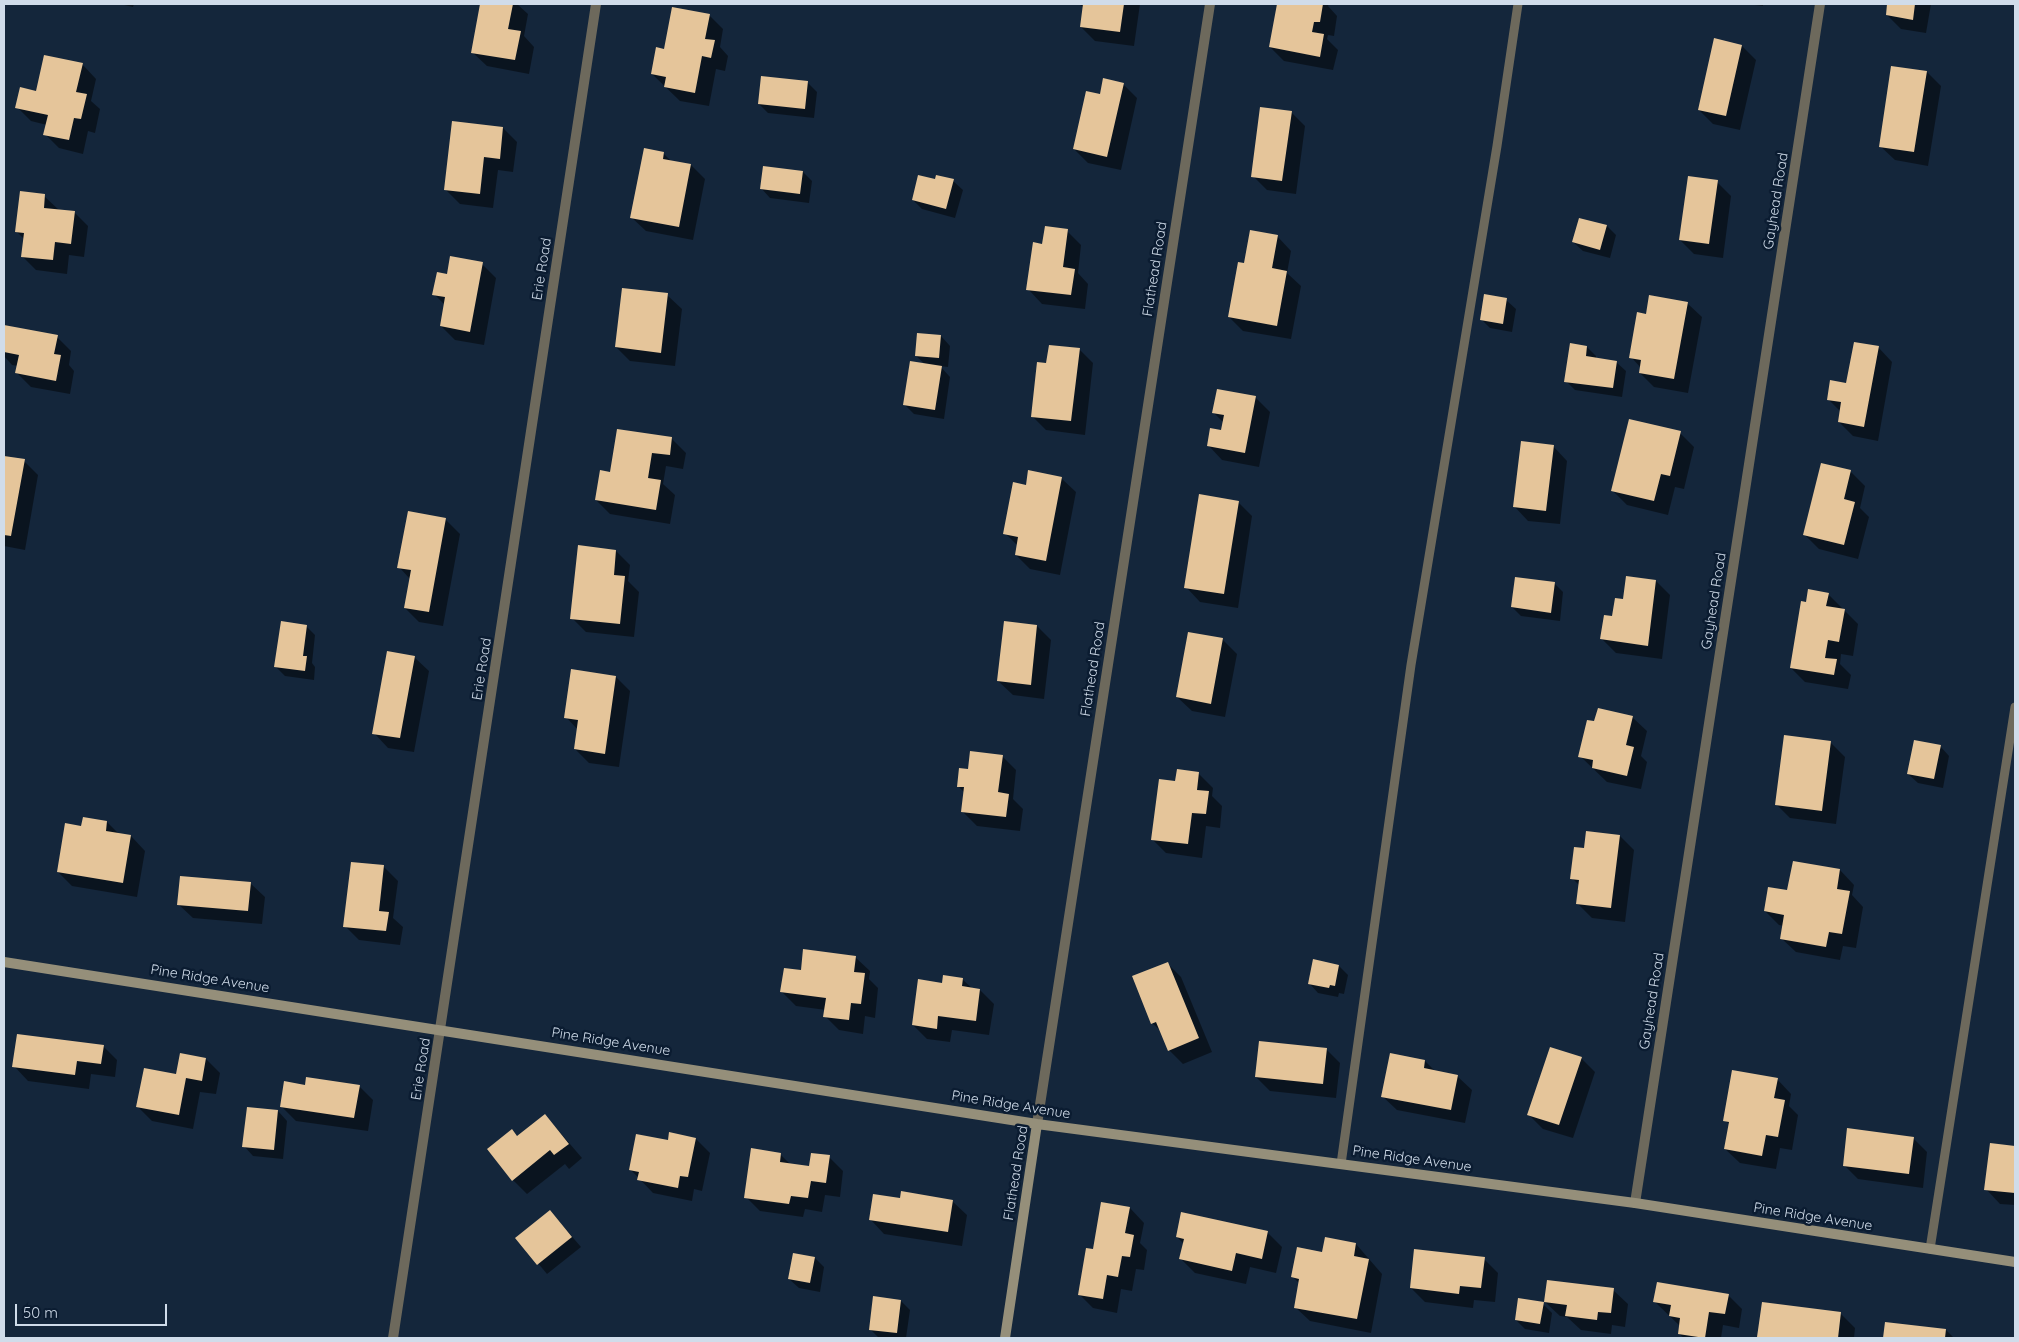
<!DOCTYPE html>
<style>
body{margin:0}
#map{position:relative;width:2019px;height:1342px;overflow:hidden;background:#14263b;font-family:Quicksand,sans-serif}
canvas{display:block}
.frame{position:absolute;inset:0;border:5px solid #d0dcea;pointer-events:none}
.scale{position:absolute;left:15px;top:1304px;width:152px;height:22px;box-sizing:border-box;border:2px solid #d0dcea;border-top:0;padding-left:6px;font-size:15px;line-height:18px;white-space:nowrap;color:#d0dcea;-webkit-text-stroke:4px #0b1c31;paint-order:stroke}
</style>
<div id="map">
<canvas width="2019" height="1342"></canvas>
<div class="frame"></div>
<div class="scale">50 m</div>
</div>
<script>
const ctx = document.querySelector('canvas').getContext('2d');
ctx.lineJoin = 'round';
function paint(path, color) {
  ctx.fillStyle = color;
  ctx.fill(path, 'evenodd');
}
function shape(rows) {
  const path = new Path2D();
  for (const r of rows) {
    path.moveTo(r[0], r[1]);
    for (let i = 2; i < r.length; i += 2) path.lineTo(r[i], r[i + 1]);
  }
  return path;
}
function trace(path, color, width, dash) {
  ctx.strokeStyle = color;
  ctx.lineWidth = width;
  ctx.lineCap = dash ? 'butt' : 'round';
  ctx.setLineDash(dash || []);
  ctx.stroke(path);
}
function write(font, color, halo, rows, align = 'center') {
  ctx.font = font + ' Quicksand,sans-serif';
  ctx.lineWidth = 5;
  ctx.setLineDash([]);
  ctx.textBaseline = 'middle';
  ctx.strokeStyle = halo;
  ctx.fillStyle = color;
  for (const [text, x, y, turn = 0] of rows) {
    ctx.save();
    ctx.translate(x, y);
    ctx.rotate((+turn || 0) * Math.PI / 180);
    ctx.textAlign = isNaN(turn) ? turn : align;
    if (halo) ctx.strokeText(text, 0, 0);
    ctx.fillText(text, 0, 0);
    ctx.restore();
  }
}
const shadow = shape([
 [120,4,134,4,133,7],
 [481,4,517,4,528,14,524,36,534,47,529,74,487,66,472,52],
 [1079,4,1140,4,1134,46,1095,41,1081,27,1084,8],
 [1279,4,1329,4,1328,6,1337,16,1334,36,1328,35,1327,39,1338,50,1333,70,1284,61,1270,47],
 [1747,4,1763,4,1763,6],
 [1889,4,1931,4,1926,33,1901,29,1887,15],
 [709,15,723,29,720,47,728,56,725,71,716,69,709,106,680,101,652,74,665,50],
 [1742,46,1756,60,1740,130,1713,124,1699,110],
 [82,64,96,79,91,101,100,109,95,133,88,131,83,154,59,148,45,134,47,125,31,121,17,107],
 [1927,72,1941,86,1928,166,1895,160,1880,146],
 [762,78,808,83,817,92,814,118,768,113,759,104],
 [1123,84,1137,98,1121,170,1088,163,1074,149,1101,96],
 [1291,112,1305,126,1296,194,1267,190,1253,176],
 [503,128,517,142,513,172,498,170,493,208,460,204,446,190],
 [663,153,672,162,691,165,705,179,693,240,646,231,631,217],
 [803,172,812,181,809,203,770,198,761,188],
 [936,181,953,181,963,190,955,218,922,209,913,200],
 [1717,182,1731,196,1723,258,1694,254,1680,240],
 [44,196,59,210,74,212,88,226,84,257,69,255,67,274,36,270,22,256,24,239,16,231],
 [1607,226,1616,235,1610,258,1583,251,1573,242],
 [1067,231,1081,245,1078,273,1088,284,1085,309,1042,304,1028,289],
 [1277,236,1291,251,1287,273,1301,286,1291,339,1243,331,1229,317,1245,265],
 [482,264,496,278,484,345,455,340,441,326,445,305,434,294,448,276],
 [667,295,682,309,675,366,630,361,616,347],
 [1506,300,1516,309,1512,332,1490,328,1481,319],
 [1687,303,1702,317,1688,393,1654,387,1640,373,1641,368,1631,357,1647,315],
 [4,326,57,337,71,351,69,365,74,371,70,394,31,387,16,372,18,366,12,365,4,356],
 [941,336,950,346,948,367,940,366,950,377,944,419,914,414,905,405,926,365,916,356],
 [1587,347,1596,356,1596,359,1616,362,1626,371,1622,397,1575,390,1566,381],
 [1878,347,1892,362,1878,441,1853,436,1839,422,1841,412,1828,399,1847,384],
 [1079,349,1093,363,1085,435,1046,430,1032,416,1047,365],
 [1218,390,1256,398,1270,412,1259,467,1222,460,1208,445,1222,431,1224,423,1213,412],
 [618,430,672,439,686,453,683,469,666,466,663,484,675,495,670,524,610,514,596,500,611,473],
 [1680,433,1694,447,1684,489,1675,487,1668,515,1627,505,1612,490],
 [1553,446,1567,461,1560,524,1528,521,1514,506],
 [4,457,24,461,38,475,25,550,4,546],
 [1822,464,1851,472,1865,486,1860,508,1869,517,1858,559,1819,549,1805,535],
 [1061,478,1076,492,1060,575,1030,569,1016,555,1018,546,1005,533],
 [1238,502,1252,516,1238,608,1200,602,1186,587],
 [445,519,460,534,443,626,419,622,405,608,410,579,399,567],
 [616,551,630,565,628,581,639,592,634,637,586,632,572,618],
 [1656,581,1670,595,1662,659,1616,653,1602,639,1613,617,1624,600],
 [1554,583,1563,592,1560,621,1521,616,1512,607],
 [1828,594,1858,624,1853,656,1841,654,1840,664,1851,675,1848,689,1805,682,1791,668,1807,603],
 [306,626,315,635,312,663,315,667,314,680,285,676,276,667],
 [1037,626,1051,640,1044,699,1013,695,998,681],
 [1189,633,1223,640,1237,654,1225,717,1192,711,1177,697],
 [414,657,429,671,414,752,388,748,374,733],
 [616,677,630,691,619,767,589,763,575,749,578,730,566,717],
 [1632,717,1647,731,1641,756,1647,762,1641,789,1607,782,1580,756,1595,723],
 [1830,742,1845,757,1836,824,1790,818,1776,804],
 [1940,746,1949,756,1943,788,1918,783,1908,774],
 [1002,756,1016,770,1013,799,1023,809,1020,831,977,826,963,812,965,793,958,786,969,770],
 [1199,774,1213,788,1212,796,1222,806,1220,828,1206,826,1202,858,1166,853,1152,839,1176,782],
 [107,822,119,834,131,836,145,851,137,897,72,886,58,872],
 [1620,836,1634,850,1625,922,1592,918,1577,903,1580,886,1572,878,1585,849],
 [384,867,398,881,393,918,403,927,400,945,359,940,345,926],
 [1840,870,1854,885,1852,895,1863,907,1856,948,1843,946,1840,960,1796,952,1781,938,1784,926,1779,925,1765,911],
 [250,883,265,897,262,924,193,918,178,904],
 [855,957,870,971,869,979,878,988,875,1018,865,1016,863,1034,839,1030,825,1016,826,1010,796,1006,782,992,802,971],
 [1314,961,1339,966,1348,975,1344,994,1339,993,1338,997,1318,993,1309,983],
 [1167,963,1181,977,1212,1052,1183,1064,1169,1050,1162,1032,1152,1023],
 [962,979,973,989,980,990,994,1004,989,1035,952,1030,950,1042,927,1039,913,1025,943,984],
 [103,1046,117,1060,115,1077,91,1074,89,1089,28,1081,14,1066],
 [1326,1049,1340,1063,1336,1098,1270,1091,1256,1077],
 [1581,1058,1595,1072,1573,1138,1543,1129,1529,1115],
 [206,1059,220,1073,216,1094,200,1092,193,1129,152,1121,138,1107,177,1076],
 [1425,1061,1435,1071,1457,1076,1472,1090,1465,1123,1397,1110,1382,1096],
 [1777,1079,1791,1094,1789,1106,1798,1115,1792,1150,1780,1148,1776,1169,1740,1163,1725,1149,1730,1125,1725,1120],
 [306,1086,359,1086,373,1100,368,1131,296,1121,282,1107],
 [278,1111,287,1121,283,1159,253,1156,244,1146],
 [545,1115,582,1158,569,1169,565,1164,527,1194,513,1180,512,1131,518,1137],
 [1913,1138,1927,1152,1923,1188,1858,1179,1844,1165],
 [696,1139,710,1153,702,1191,694,1189,692,1201,653,1193,630,1169,669,1142],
 [1991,1145,2015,1148,2015,1205,2000,1204,1986,1189],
 [780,1154,791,1165,810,1167,829,1157,843,1171,840,1197,825,1195,822,1212,805,1209,803,1217,760,1211,746,1197],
 [901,1200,952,1201,967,1215,962,1246,884,1234,870,1219],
 [1130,1208,1144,1223,1140,1243,1147,1250,1144,1270,1136,1269,1132,1291,1121,1289,1117,1313,1093,1308,1079,1294,1094,1251],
 [550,1211,581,1247,547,1274,517,1238],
 [1267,1232,1282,1247,1276,1273,1250,1267,1246,1284,1195,1273,1181,1259,1184,1244,1177,1237],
 [1356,1244,1382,1274,1371,1333,1310,1321,1295,1307,1300,1284,1293,1277,1323,1253],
 [815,1258,824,1267,820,1292,799,1288,789,1279],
 [1484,1259,1498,1273,1495,1302,1474,1300,1473,1308,1425,1302,1411,1288],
 [1613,1290,1628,1304,1625,1327,1612,1325,1611,1334,1581,1330,1567,1317,1560,1316,1545,1302],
 [1728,1295,1742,1309,1739,1328,1723,1325,1721,1338,1684,1338,1679,1334,1680,1326,1655,1302],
 [874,1298,901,1301,910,1310,906,1338,879,1338,870,1329],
 [1543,1304,1552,1313,1549,1333,1525,1329,1516,1320],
 [1841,1314,1855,1328,1854,1338,1759,1337],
 [1886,1324,1946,1330,1954,1338,1884,1338]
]);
const building = shape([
 [480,4,513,4,508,29,521,31,515,60,471,53],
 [1083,4,1124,4,1120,32,1080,27],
 [1277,4,1323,4,1320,22,1314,22,1312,32,1324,34,1320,57,1269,47],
 [1887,4,1915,4,1913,20,1886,15],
 [672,7,710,14,705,39,715,40,711,58,702,56,695,93,664,87,666,77,651,74,656,47,664,49],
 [1714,38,1742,45,1726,116,1698,110],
 [44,55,83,63,76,92,87,94,81,119,74,118,69,140,43,135,48,115,15,108,20,87,36,91],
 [1891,66,1927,71,1914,152,1879,147],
 [761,76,808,81,805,109,758,104],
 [1103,78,1124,83,1107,157,1073,149,1086,91,1100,94],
 [1260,107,1292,111,1282,181,1251,177],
 [452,121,503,127,500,159,484,157,480,194,444,190],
 [644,148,664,152,663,159,691,164,679,227,630,218],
 [763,166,803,171,800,194,760,189],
 [918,175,935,179,936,175,954,179,946,209,912,200],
 [1688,176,1718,180,1709,244,1679,240],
 [20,191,45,194,44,208,75,211,71,244,55,242,53,260,21,257,24,233,15,232],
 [1579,218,1607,225,1600,250,1572,242],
 [1045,226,1068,229,1063,267,1075,269,1071,295,1026,290,1033,242,1042,244],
 [1250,230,1278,235,1272,268,1287,271,1277,326,1228,317,1238,262,1244,263],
 [450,256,483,262,470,332,440,326,445,297,432,295,437,272,447,274],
 [622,288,668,293,661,353,615,347],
 [1484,294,1507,298,1503,324,1480,320],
 [1649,295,1688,302,1674,379,1639,373,1641,360,1629,358,1637,312,1646,314],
 [4,325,58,335,54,354,61,355,56,381,15,373,19,355,4,352],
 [917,333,941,335,939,358,915,356],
 [1854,342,1879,346,1864,427,1838,422,1841,402,1827,400,1830,380,1846,383],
 [1570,343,1587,346,1586,356,1617,361,1613,388,1564,382],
 [1049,345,1080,348,1071,421,1031,417,1037,362,1046,363],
 [910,361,942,366,935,410,903,405],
 [1217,389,1256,396,1245,453,1207,446,1210,428,1221,430,1224,415,1212,413],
 [1629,419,1681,431,1670,476,1661,474,1654,501,1611,491],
 [617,429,672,437,670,455,652,453,648,478,661,480,656,510,595,500,600,470,610,472],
 [1521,441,1554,445,1546,511,1513,507],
 [4,456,25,459,11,536,4,535],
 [1821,463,1851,470,1844,499,1855,502,1844,545,1803,535],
 [1028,470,1062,477,1046,561,1015,555,1018,537,1003,534,1013,482,1026,485],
 [1199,494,1239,501,1224,594,1184,588],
 [408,511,446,518,429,612,404,608,411,570,397,568],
 [578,545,616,550,614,575,625,576,620,624,570,619],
 [1626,576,1656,580,1648,646,1600,639,1604,615,1612,616,1615,598,1623,599],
 [1515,577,1555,582,1551,613,1511,607],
 [1808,589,1829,593,1826,606,1845,609,1839,642,1828,640,1825,658,1837,659,1834,675,1790,668,1801,601,1806,602],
 [281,621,307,625,303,656,307,656,305,671,274,667],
 [1004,621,1037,625,1031,685,997,681],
 [1188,632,1223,638,1211,704,1176,697],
 [387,651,415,656,400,738,372,734],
 [571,669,616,676,605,754,574,749,578,720,564,718],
 [1598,708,1633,716,1626,745,1634,747,1627,776,1592,768,1593,760,1578,757,1587,720,1594,721],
 [1784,735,1831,741,1822,811,1775,805],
 [1914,740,1941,745,1934,779,1907,774],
 [970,751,1003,755,998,792,1009,794,1006,817,961,812,964,787,957,787,959,768,968,769],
 [1177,769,1199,772,1197,790,1209,791,1206,814,1192,813,1188,844,1151,840,1159,779,1175,781],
 [83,817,107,821,106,831,131,835,123,883,57,872,65,823,81,826],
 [1586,831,1620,835,1611,908,1576,904,1579,880,1570,879,1574,847,1584,848],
 [1793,861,1840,869,1837,889,1850,891,1842,934,1829,932,1826,947,1780,939,1784,915,1764,911,1768,887,1787,890],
 [351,862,384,865,379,911,389,912,386,931,343,927],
 [180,876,251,882,248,911,177,905],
 [803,949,856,956,854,972,865,973,861,1004,851,1003,849,1020,823,1017,826,998,780,992,784,968,801,970],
 [1313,959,1339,965,1335,986,1330,985,1329,988,1308,984],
 [1168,962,1199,1038,1168,1051,1156,1022,1151,1024,1132,976],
 [943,975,963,978,962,986,980,989,976,1021,938,1016,937,1029,912,1025,918,979,942,983],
 [17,1034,104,1045,101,1064,77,1061,75,1075,12,1067],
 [1259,1041,1327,1048,1323,1084,1255,1077],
 [1550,1047,1582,1057,1559,1125,1527,1115],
 [180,1053,206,1058,202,1081,186,1078,179,1115,136,1107,144,1068,176,1074],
 [1390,1053,1425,1060,1424,1068,1458,1075,1451,1110,1381,1097],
 [1732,1070,1778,1078,1774,1098,1785,1100,1778,1137,1766,1135,1762,1156,1724,1149,1729,1122,1723,1121],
 [306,1077,360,1085,354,1118,280,1107,284,1081,305,1085],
 [247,1107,278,1110,274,1150,242,1147],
 [545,1114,569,1144,554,1155,550,1150,512,1181,487,1149,512,1129,517,1136],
 [1847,1128,1914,1137,1909,1174,1843,1166],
 [669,1132,696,1138,688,1177,680,1176,678,1188,637,1180,639,1172,629,1170,636,1134,668,1140],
 [1990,1143,2015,1146,2015,1193,1984,1190],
 [751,1148,781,1153,780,1162,809,1166,811,1153,830,1155,826,1183,811,1181,808,1198,791,1196,789,1204,744,1198],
 [901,1191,953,1200,948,1232,869,1220,873,1194,900,1198],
 [1101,1202,1130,1207,1125,1233,1134,1235,1130,1257,1122,1256,1118,1277,1107,1275,1103,1299,1078,1295,1086,1248,1093,1249],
 [550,1210,572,1237,537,1265,515,1238],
 [1181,1212,1268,1231,1262,1259,1236,1253,1232,1271,1179,1259,1184,1239,1176,1237],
 [1325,1237,1356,1243,1354,1256,1369,1259,1357,1319,1294,1308,1299,1279,1291,1277,1297,1247,1322,1252],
 [1414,1249,1485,1257,1481,1288,1460,1286,1459,1294,1410,1288],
 [793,1253,815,1257,810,1283,788,1279],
 [1547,1280,1614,1288,1611,1313,1598,1312,1597,1320,1565,1316,1567,1305,1544,1302],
 [1657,1282,1729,1294,1725,1314,1709,1312,1705,1338,1678,1334,1680,1318,1669,1316,1671,1305,1653,1302],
 [873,1296,901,1300,897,1333,869,1330],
 [1518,1298,1544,1302,1540,1324,1515,1320],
 [1762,1302,1841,1312,1838,1338,1757,1337],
 [1885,1322,1946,1329,1945,1338,1883,1338]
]);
const lane = shape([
 [1341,1164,1411,665,1497,146,1518,4],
 [1930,1249,2015,707]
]);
const street = shape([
 [1037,1124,1210,4],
 [1635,1203,1820,4],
 [393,1338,596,4]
]);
const secondary = shape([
 [4,962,1037,1124,1635,1203,2015,1262],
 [1005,1338,1037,1124]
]);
const streetNames = [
 ["Gayhead Road",1776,201,-81],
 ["Erie Road",542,269,-81],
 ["Flathead Road",1155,269,-81],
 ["Gayhead Road",1714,601,-81],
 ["Erie Road",482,669,-81],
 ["Flathead Road",1093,669,-81],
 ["Pine Ridge Avenue",210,979,9],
 ["Gayhead Road",1652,1001,-81],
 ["Pine Ridge Avenue",611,1042,9],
 ["Erie Road",421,1069,-81],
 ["Pine Ridge Avenue",1011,1105,9],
 ["Pine Ridge Avenue",1412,1159,8],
 ["Flathead Road",1016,1173,-81],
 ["Pine Ridge Avenue",1813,1217,9]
];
paint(shadow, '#0007');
paint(building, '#e5c59a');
trace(lane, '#6d695c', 9);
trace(street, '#6d695c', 10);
trace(secondary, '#958f7a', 10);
write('14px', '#d0dcea', '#0b1c31', streetNames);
</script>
